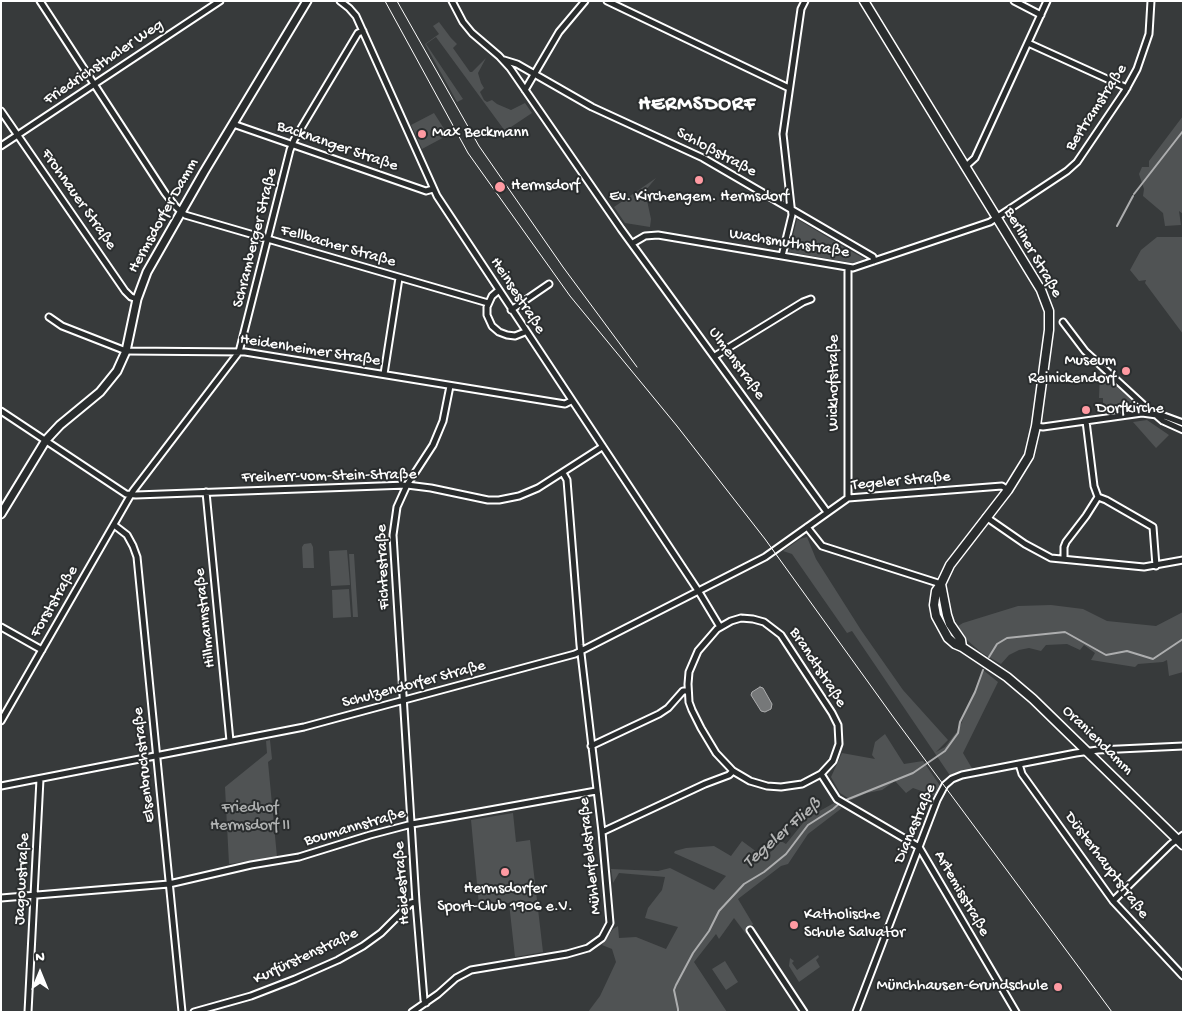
<!DOCTYPE html>
<meta charset="utf-8">
<style>
body{margin:0}
#map{position:relative;width:1184px;height:1013px;overflow:hidden;background:#373a3b;font-family:"Gochi Hand",sans-serif}
canvas{display:block}
.frame{position:absolute;inset:0;border:2px solid #fff;pointer-events:none}
.north{position:absolute;left:15px;top:948px;width:50px;height:50px;-webkit-text-stroke:4px #2a2d2e;paint-order:stroke;rotate:0deg;font-size:14px;font-weight:700;line-height:20px;text-align:center;color:#fff}
.north::after{content:'';display:block;margin:auto;width:18px;height:22px;background:#fff;clip-path:polygon(50% 0,100% 100%,50% 72%,0 100%)}
</style>
<div id="map">
<canvas width="1184" height="1013"></canvas>
<div class="frame"></div>
<div class="north">N</div>
</div>
<script>
const ctx = document.querySelector('canvas').getContext('2d');
ctx.lineJoin = 'round';
function paint(path, color) {
  ctx.fillStyle = color;
  ctx.fill(path, 'evenodd');
}
function shape(rows) {
  const path = new Path2D();
  for (const r of rows) {
    path.moveTo(r[0], r[1]);
    for (let i = 2; i < r.length; i += 2) path.lineTo(r[i], r[i + 1]);
  }
  return path;
}
function trace(path, color, width, dash) {
  ctx.strokeStyle = color;
  ctx.lineWidth = width;
  ctx.lineCap = dash ? 'butt' : 'round';
  ctx.setLineDash(dash || []);
  ctx.stroke(path);
}
function write(font, color, halo, rows, align = 'center') {
  ctx.font = font + ' "Gochi Hand",sans-serif';
  ctx.lineWidth = 4;
  ctx.setLineDash([]);
  ctx.textBaseline = 'middle';
  ctx.strokeStyle = halo;
  ctx.fillStyle = color;
  for (const [text, x, y, turn = 0] of rows) {
    ctx.save();
    ctx.translate(x, y);
    ctx.rotate((+turn || 0) * Math.PI / 180);
    ctx.textAlign = isNaN(turn) ? turn : align;
    if (halo) ctx.strokeText(text, 0, 0);
    ctx.fillText(text, 0, 0);
    ctx.restore();
  }
}
const green = shape([
 [439,22,451,38,457,44,453,48,470,72,472,72,486,58,478,73,481,83,484,88,480,92,484,100,487,102,492,100,497,104,511,110,525,103,532,113,505,131,436,37,426,44,463,99,457,102,425,44,439,34,433,26],
 [434,113,448,135,422,149,411,125],
 [1183,116,1183,214,1179,211,1181,225,1165,226,1163,213,1143,196,1144,189,1139,174,1142,167,1149,167,1149,161],
 [656,178,645,191,651,219,650,227,625,223,614,207],
 [797,219,849,250,865,259,853,263,789,252],
 [1157,237,1183,237,1183,334,1145,283,1146,280,1139,281,1130,270,1141,250],
 [1100,370,1133,399,1130,409,1103,413,1103,398,1099,398],
 [1147,420,1169,435,1156,448,1133,422],
 [807,537,816,559,861,630,903,690,948,740,936,752,945,747,959,729,983,670,998,682,963,753,973,770,956,773,951,777,852,631,847,633,792,554,783,551,800,539],
 [311,543,313,547,314,568,303,568,302,547,304,544],
 [347,550,350,585,331,586,329,551],
 [349,554,354,554,358,617,353,617],
 [349,589,351,617,333,618,332,590],
 [1051,605,1083,609,1107,621,1156,626,1183,612,1183,672,1169,676,1167,660,1163,662,1138,664,1135,667,1091,660,1095,653,1084,645,1080,650,1067,644,1046,645,1041,651,1029,648,1019,650,1009,655,1001,664,982,653,968,641,958,626,963,623,1018,606],
 [885,734,904,764,923,761,941,787,935,796,913,788,906,793,895,781,882,790,867,793,851,800,840,793,831,777,842,753,875,759,872,755,875,742],
 [270,740,272,759,268,762,277,857,229,864,225,787,267,753,266,741],
 [834,803,842,808,808,834,788,864,781,866,738,899,753,924,746,934,734,918,719,939,716,934,694,962,727,1012,588,1012,600,996,616,962,612,949,602,945,613,929,618,926,619,938,636,937,666,949,678,927,645,918,648,908,662,890,665,877,619,873,613,883,611,869,658,871,670,868,714,890,726,876,674,853,675,851,686,848,714,846,731,856,742,841,765,858,781,841,786,844,807,818],
 [513,813,516,842,530,840,543,952,515,957,509,903,479,905,471,820],
 [818,955,819,957,816,960,820,967,799,982,789,966,790,958,794,961,792,963,797,970],
 [725,961,738,982,726,990,712,969]
]);
const water = shape([
 [760,687,763,688,772,704,771,709,765,712,761,711,751,695,752,692,760,687]
]);
const stream = shape([
 [1134,194,1183,131],
 [1117,226,1133,196],
 [989,657,997,644,1007,638,1065,632,1106,655,1127,651,1153,659,1183,639],
 [678,1012,678,1009,674,990,676,985,693,953,709,931,719,911,744,884,764,872,786,854,808,825,833,809,841,802,913,773,945,751,958,733,960,722,975,692,983,670]
]);
const minor = shape([
 [40,1,165,193,176,207,185,215,488,303],
 [340,1,349,8,356,16,437,196,699,592,720,627],
 [452,1,463,22,472,33,499,56,510,68,621,229,827,512],
 [607,1,789,88],
 [1014,1,1041,15],
 [1028,43,1127,88],
 [504,60,517,64,592,107,703,158,873,257,874,261],
 [525,90,559,32,585,1],
 [1,111,125,291,131,297,137,299],
 [233,124,426,191,433,189],
 [1,146,220,1],
 [965,167,975,158,1047,1],
 [633,243,645,236,658,235,853,268,990,222,1067,171,1077,162,1125,91,1137,69,1149,34,1151,1],
 [782,256,792,215,783,134,801,9,805,1],
 [848,268,848,498],
 [499,290,492,296,487,307,487,315,492,326,499,332,507,335,515,336,525,332],
 [511,310,549,284],
 [49,317,62,326,126,351,245,352,565,404,571,401],
 [1063,322,1085,351,1148,409,1148,413],
 [715,356,803,302,811,299],
 [384,374,399,278],
 [1,411,126,494,136,495,407,485,431,488,488,500,499,500,519,496,538,488,602,447],
 [1156,415,1163,421,1183,430],
 [1086,421,1094,486,1098,497],
 [1036,426,1043,427,1142,413,1164,416,1183,423],
 [206,492,230,741],
 [1098,497,1106,500,1153,527,1156,566],
 [986,517,1025,544,1051,558,1144,567,1183,560],
 [114,525,127,535,133,546,137,557,182,1012],
 [807,527,822,546,941,584],
 [1064,559,1064,547,1066,542,1086,516,1098,497],
 [741,618,753,619,764,622,781,635,832,713,838,725,839,744,833,761,821,774,802,784,781,787,767,786,750,781,733,771,716,753,701,728,692,710,689,702,688,684,689,672,698,651,717,629,731,621,741,618],
 [1,627,42,650],
 [1,721,133,491,239,352,290,150,294,140,358,33,363,31],
 [591,746,659,714,668,708,683,691,688,691],
 [1019,764,1022,774,1113,901,1183,976],
 [821,774,837,799,919,847,1016,1012],
 [1,786,304,727,575,654,765,557,848,498,1002,486,1008,490],
 [602,832,705,784,729,775,733,771],
 [1,898,169,884,251,865,299,857,370,835,412,824,596,791],
 [1113,901,1171,844,1183,835],
 [750,930,804,1012],
 [426,1003,424,1000,416,902,393,535,397,507,407,485,433,445,443,421,450,386],
 [28,1012,40,779],
 [194,1012,251,996,295,979,338,960,363,946,381,933,411,903,416,902],
 [412,1012,438,994,456,978,471,970,567,954,588,948,602,938,610,923,602,832,580,645,567,480,563,473],
 [856,1012,937,800,945,785,952,779,962,775,1076,753,1098,750,1183,746]
]);
const secondary = shape([
 [1,514,46,440,60,425,100,392,117,371,126,351,137,299,147,272,204,172,307,1]
]);
const primary = shape([
 [864,1,1041,290,1049,311,1049,330,1036,426,1029,456,1008,490,950,565,941,584,936,591,934,605,936,616,948,638,955,644,962,647,1007,677,1033,699,1183,845],
 [941,584,947,615,950,624,961,640,962,647]
]);
const tram = shape([
 [385,1,468,153,570,296,677,426,765,539,894,718,1112,1012],
 [397,1,479,146,563,267,637,367]
]);
const markers = [
 [422,134,5,"#ff9aa2"],
 [699,180,5,"#ff9aa2"],
 [500,187,6,"#ff9aa2"],
 [1126,371,5,"#ff9aa2"],
 [1086,410,5,"#ff9aa2"],
 [505,872,5,"#ff9aa2"],
 [794,925,5,"#ff9aa2"],
 [1058,987,5,"#ff9aa2"]
];
const streetNames = [
 ["Friedrichsthaler Weg",104,63,-34],
 ["Bertramstraße",1097,108,-57],
 ["Backnanger Straße",337,147,19],
 ["Schloßstraße",716,153,28],
 ["Frohnauer Straße",78,200,55],
 ["Hermsdorfer Damm",164,216,-61],
 ["Schramberger Straße",256,238,-76],
 ["Wachsmuthstraße",789,244,9],
 ["Fellbacher Straße",338,247,16],
 ["Berliner Straße",1032,253,60],
 ["Heinsestraße",517,296,57],
 ["Heidenheimer Straße",310,351,9],
 ["Ulmenstraße",736,364,54],
 ["Wickhofstraße",835,383,-90],
 ["Freiherr-vom-Stein-Straße",329,477,-1],
 ["Tegeler Straße",901,482,-5],
 ["Fichtestraße",384,567,-92],
 ["Forststraße",55,602,-60],
 ["Hillmannstraße",206,618,-96],
 ["Brandtstraße",817,668,57],
 ["Schulzendorfer Straße",414,685,-15],
 ["Oraniendamm",1097,741,44],
 ["Elsenbruchstraße",145,765,-96],
 ["Dianastraße",916,824,-67],
 ["Boumannstraße",355,828,-16],
 ["Mühlenfeldstraße",591,856,-96],
 ["Düsterhauptstraße",1106,866,53],
 ["Jagowstraße",23,879,-87],
 ["Heidestraße",403,883,-94],
 ["Artemisstraße",961,894,60],
 ["Kurfürstenstraße",306,957,-25]
];
const poiNames = [
 ["Max Beckmann",432,134],
 ["Hermsdorf",511,187],
 ["Ev. Kirchengem. Hermsdorf",699,198,"center"],
 ["Museum",1116,362,"right"],
 ["Reinickendorf",1116,380,"right"],
 ["Dorfkirche",1096,410],
 ["Hermsdorfer",505,890,"center"],
 ["Sport-Club 1906 e.V.",505,908,"center"],
 ["Katholische",804,916],
 ["Schule Salvator",804,934],
 ["Münchhausen-Grundschule",1048,987,"right"]
];
const parkNames = [
 ["Friedhof",250,809],
 ["Hermsdorf II",250,827]
];
const waterNames = [
 ["Tegeler Fließ",783,834,-41]
];
const districtNames = [
 ["HERMSDORF",697,106]
];
paint(green, '#505354');
paint(water, '#767879');
trace(water, '#adaeaf', 1);
trace(stream, '#adaeaf', 2);
trace(minor, '#fff', 9);
trace(secondary, '#fff', 11);
trace(primary, '#fff', 11);
trace(minor, '#2a2d2e', 5);
trace(secondary, '#2a2d2e', 7);
trace(primary, '#2a2d2e', 8);
trace(tram, '#fff', 1);
for (const [x, y, r, color] of markers) {
  const dot = new Path2D();
  dot.arc(x, y, r, 0, 2 * Math.PI);
  ctx.fillStyle = color;
  ctx.fill(dot);
  trace(dot, '#2a2d2e', 2);
}
write('16px', '#fff', '#2a2d2e', streetNames);
write('16px', '#fff', '#2a2d2e', poiNames, 'left');
write('16px', '#b0b2b2', '#2a2d2e', parkNames);
write('italic 18px', '#b4b5b5', '#2a2d2e', waterNames);
ctx.letterSpacing = '1px';
write('bold 21px', '#fff', '#2a2d2e', districtNames);
ctx.letterSpacing = '0px';
</script>
